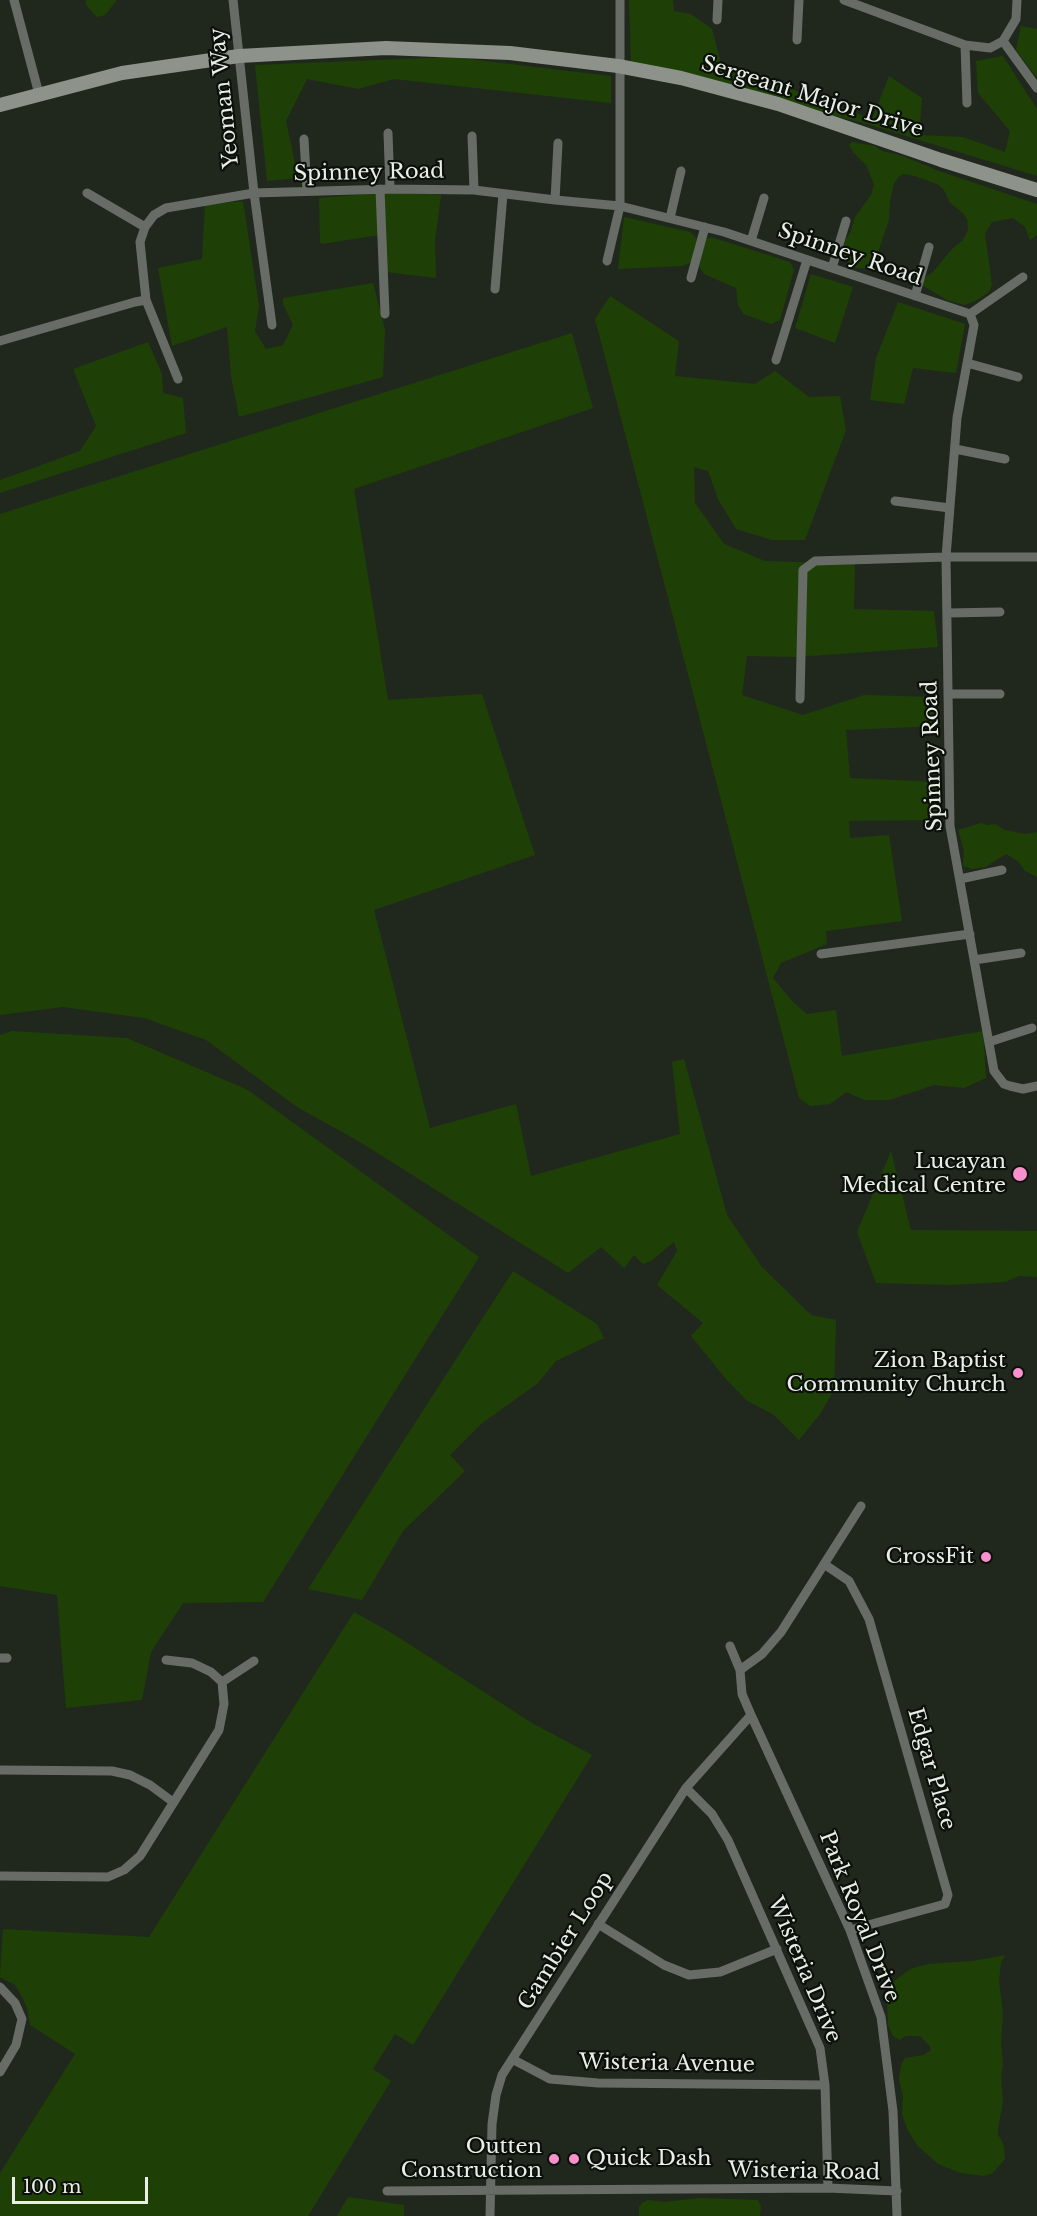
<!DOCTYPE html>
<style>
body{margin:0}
#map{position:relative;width:1037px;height:2216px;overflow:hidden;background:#20281d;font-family:"Libre Baskerville",serif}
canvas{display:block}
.scale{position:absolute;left:12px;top:2177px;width:136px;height:27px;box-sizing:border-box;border:3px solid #e9efe7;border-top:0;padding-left:8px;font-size:18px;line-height:21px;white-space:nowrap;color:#e9efe7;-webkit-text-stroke:4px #0c100b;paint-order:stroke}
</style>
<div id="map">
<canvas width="1037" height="2216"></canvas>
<div class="scale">100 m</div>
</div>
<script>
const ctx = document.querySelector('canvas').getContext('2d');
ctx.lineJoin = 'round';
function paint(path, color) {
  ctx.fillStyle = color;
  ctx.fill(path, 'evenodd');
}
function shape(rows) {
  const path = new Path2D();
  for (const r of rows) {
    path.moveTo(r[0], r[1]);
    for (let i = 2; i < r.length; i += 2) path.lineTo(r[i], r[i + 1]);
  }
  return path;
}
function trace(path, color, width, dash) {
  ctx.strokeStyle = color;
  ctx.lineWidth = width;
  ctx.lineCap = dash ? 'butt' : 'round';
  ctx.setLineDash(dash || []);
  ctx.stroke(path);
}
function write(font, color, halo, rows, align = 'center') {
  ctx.font = font + ' "Libre Baskerville",serif';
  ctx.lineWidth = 4.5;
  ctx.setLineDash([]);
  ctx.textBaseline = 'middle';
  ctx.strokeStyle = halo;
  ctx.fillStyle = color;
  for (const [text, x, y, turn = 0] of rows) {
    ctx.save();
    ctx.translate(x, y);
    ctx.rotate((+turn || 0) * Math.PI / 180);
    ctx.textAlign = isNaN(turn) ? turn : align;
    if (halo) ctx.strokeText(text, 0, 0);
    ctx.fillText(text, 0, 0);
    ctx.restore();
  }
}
const green = shape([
 [86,0,117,0,105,15,97,17,86,5],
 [629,0,673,0,674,11,691,14,712,29,721,63,872,119,889,76,922,98,919,135,963,137,1005,152,1010,131,978,93,976,61,1003,56,1037,109,1037,176,867,124,631,64],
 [1021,26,1037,29,1037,78,1016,50],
 [451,57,611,76,611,103,394,79,358,89,307,79,286,121,298,178,267,181,255,65],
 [852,142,875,146,882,151,903,156,939,171,1037,204,1037,235,1030,240,1025,227,1013,218,992,222,985,234,992,285,989,292,977,300,964,305,947,300,920,284,921,280,934,271,951,250,963,240,968,230,967,219,963,213,950,203,944,190,939,185,915,176,904,174,898,177,894,184,890,201,889,220,876,258,867,269,856,268,850,264,843,256,843,248,845,241,851,231,855,217,871,195,874,184,866,165,853,152,849,145],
 [401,191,441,195,435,240,436,278,386,272,386,234,322,244,320,242,319,198],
 [243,201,259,306,255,331,266,349,283,345,293,325,283,304,283,298,373,283,385,329,383,377,239,417,231,376,227,327,172,346,158,268,202,259,205,205],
 [624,217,690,232,697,239,692,262,682,266,618,269],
 [711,237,790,262,794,270,780,320,771,324,743,314,738,305,736,288,704,274,699,266,706,239],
 [811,274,853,287,835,343,795,328],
 [610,296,679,341,675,376,755,384,775,371,809,397,840,396,846,430,805,540,772,540,736,529,718,499,708,471,694,467,695,503,724,544,765,561,855,564,854,609,934,611,938,647,795,657,747,656,742,695,803,715,864,695,934,697,936,726,846,730,850,778,937,782,939,820,849,821,850,838,889,835,902,921,826,931,827,944,781,963,773,978,793,1002,807,1014,836,1010,842,1056,983,1031,986,1078,964,1088,934,1085,889,1100,864,1100,846,1092,830,1104,810,1106,799,1098,595,319],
 [898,302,965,324,956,373,913,368,904,404,870,400,876,358],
 [572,333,593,408,354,489,388,700,482,694,535,855,374,910,430,1128,516,1104,531,1176,680,1134,672,1062,684,1059,727,1215,762,1267,811,1315,836,1320,834,1390,820,1414,799,1440,774,1415,746,1400,726,1379,691,1336,703,1323,657,1285,677,1251,674,1242,651,1261,643,1264,634,1255,624,1268,601,1247,568,1273,360,1142,297,1107,206,1040,144,1018,63,1007,0,1015,0,514],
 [148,342,162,374,163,393,183,398,186,433,0,493,0,480,80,451,96,426,73,369],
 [981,823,987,825,995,824,1005,830,1025,834,1037,832,1037,877,1025,871,1019,862,1006,854,985,867,973,869,963,866,964,851,958,830],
 [12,1031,127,1038,248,1090,479,1257,263,1602,183,1603,151,1652,142,1700,66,1708,57,1595,0,1586,0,1035],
 [891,1151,911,1230,1037,1231,1037,1277,1019,1276,1005,1282,950,1285,876,1283,857,1232],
 [513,1271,597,1324,604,1338,556,1361,538,1383,481,1424,450,1455,465,1471,403,1531,362,1600,308,1589],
 [354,1612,395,1635,532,1723,592,1755,413,2045,395,2034,373,2069,391,2081,308,2216,0,2216,0,2173,75,2054,30,2025,27,2008,21,1995,15,1985,0,1977,3,1929,149,1937],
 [1006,1955,1001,1962,999,1981,1003,2014,1001,2042,1003,2065,1001,2076,1003,2102,998,2128,998,2135,1003,2143,1005,2159,993,2173,984,2176,961,2173,938,2164,918,2146,908,2131,902,2114,903,2096,899,2079,901,2065,905,2058,924,2055,931,2050,929,2045,920,2036,906,2036,899,2040,893,2036,888,2025,887,1996,893,1982,910,1969,928,1964,973,1961],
 [348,2197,404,2205,404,2216,337,2216],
 [699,2198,758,2200,761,2206,760,2216,639,2216,639,2207,642,2203,648,2200,665,2202]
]);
const street = shape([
 [14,0,39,94],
 [233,0,254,193,272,325],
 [844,0,965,45,990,48,1003,41,1016,19,1017,0],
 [717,20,718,0],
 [797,40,799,0],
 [1003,41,1037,88],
 [965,45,967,103],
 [388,133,390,189],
 [472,136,474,190],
 [304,139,307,191],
 [380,189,385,314],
 [87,193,145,227],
 [555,200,558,143],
 [670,218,681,171],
 [751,241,764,198],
 [607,261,620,206,620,0],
 [832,268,846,221],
 [691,278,705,227],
 [495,289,503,194],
 [915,296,929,247],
 [146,300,178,379],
 [970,314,1023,277],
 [0,341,135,302,146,300,140,242,145,227,154,215,166,208,254,193,390,189,474,190,555,200,620,206,724,232,970,314,974,325,957,418,946,557,950,826,994,1071,1004,1084,1010,1086,1023,1089,1037,1086],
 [776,360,807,260],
 [967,363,1018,377],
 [955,449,1005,459],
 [895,501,950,508],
 [948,613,1000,612],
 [949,694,1000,694],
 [800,699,803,570,815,561,946,557,1037,557],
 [960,879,1002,870],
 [821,954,970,934],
 [974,960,1021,953],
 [989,1042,1032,1028],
 [824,1564,849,1581,869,1619,948,1895,945,1904,850,1930],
 [730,1646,740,1670,742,1694,751,1715,850,1930,881,2017,893,2111,897,2216],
 [0,1658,7,1658],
 [740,1670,762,1654,781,1632,861,1506],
 [222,1682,254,1661],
 [0,1770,112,1771,130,1775,150,1785,173,1802],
 [686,1788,712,1814,728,1840,820,2048,825,2085,828,2188],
 [0,1876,108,1877,124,1870,140,1856,219,1730,224,1704,222,1682,211,1672,192,1663,166,1660],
 [598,1924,664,1965,689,1975,720,1972,777,1949],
 [0,1987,15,2003,22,2019,16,2045,0,2072],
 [512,2059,550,2079,598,2083,825,2085],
 [387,2191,828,2188,897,2191],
 [490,2216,492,2124,496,2095,502,2075,686,1788,751,1715]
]);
const secondary = shape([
 [0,105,122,73,239,56,386,48,510,53,618,66,681,78,778,104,941,160,1037,190]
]);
const markers = [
 [1020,1174,8,"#f890cb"],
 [1018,1373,6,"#f890cb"],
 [986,1557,6,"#f890cb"],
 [554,2159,6,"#f890cb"],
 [574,2159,6,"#f890cb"]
];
const streetNames = [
 ["Sergeant Major Drive",812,97,17],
 ["Yeoman Way",225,98,-96],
 ["Spinney Road",369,173,-1],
 ["Spinney Road",850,255,19],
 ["Spinney Road",933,756,-92],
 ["Edgar Place",931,1769,74],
 ["Park Royal Drive",859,1917,68],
 ["Gambier Loop",566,1941,-58],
 ["Wisteria Drive",804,1970,67],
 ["Wisteria Avenue",667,2064,1],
 ["Wisteria Road",804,2172,1]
];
const poiNames = [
 ["Lucayan",1006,1162],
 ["Medical Centre",1006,1186],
 ["Zion Baptist",1006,1361],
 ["Community Church",1006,1385],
 ["CrossFit",974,1557],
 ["Outten",542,2147],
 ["Construction",542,2171],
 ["Quick Dash",586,2159,"left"]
];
paint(green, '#1e4006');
trace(street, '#686c66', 9);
trace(secondary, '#8d938a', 14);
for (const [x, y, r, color] of markers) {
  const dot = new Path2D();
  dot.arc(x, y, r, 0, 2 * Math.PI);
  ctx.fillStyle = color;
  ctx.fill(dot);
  trace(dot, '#0c100b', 2);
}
write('21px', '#e9efe7', '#0c100b', streetNames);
write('21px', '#e9efe7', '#0c100b', poiNames, 'right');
</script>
